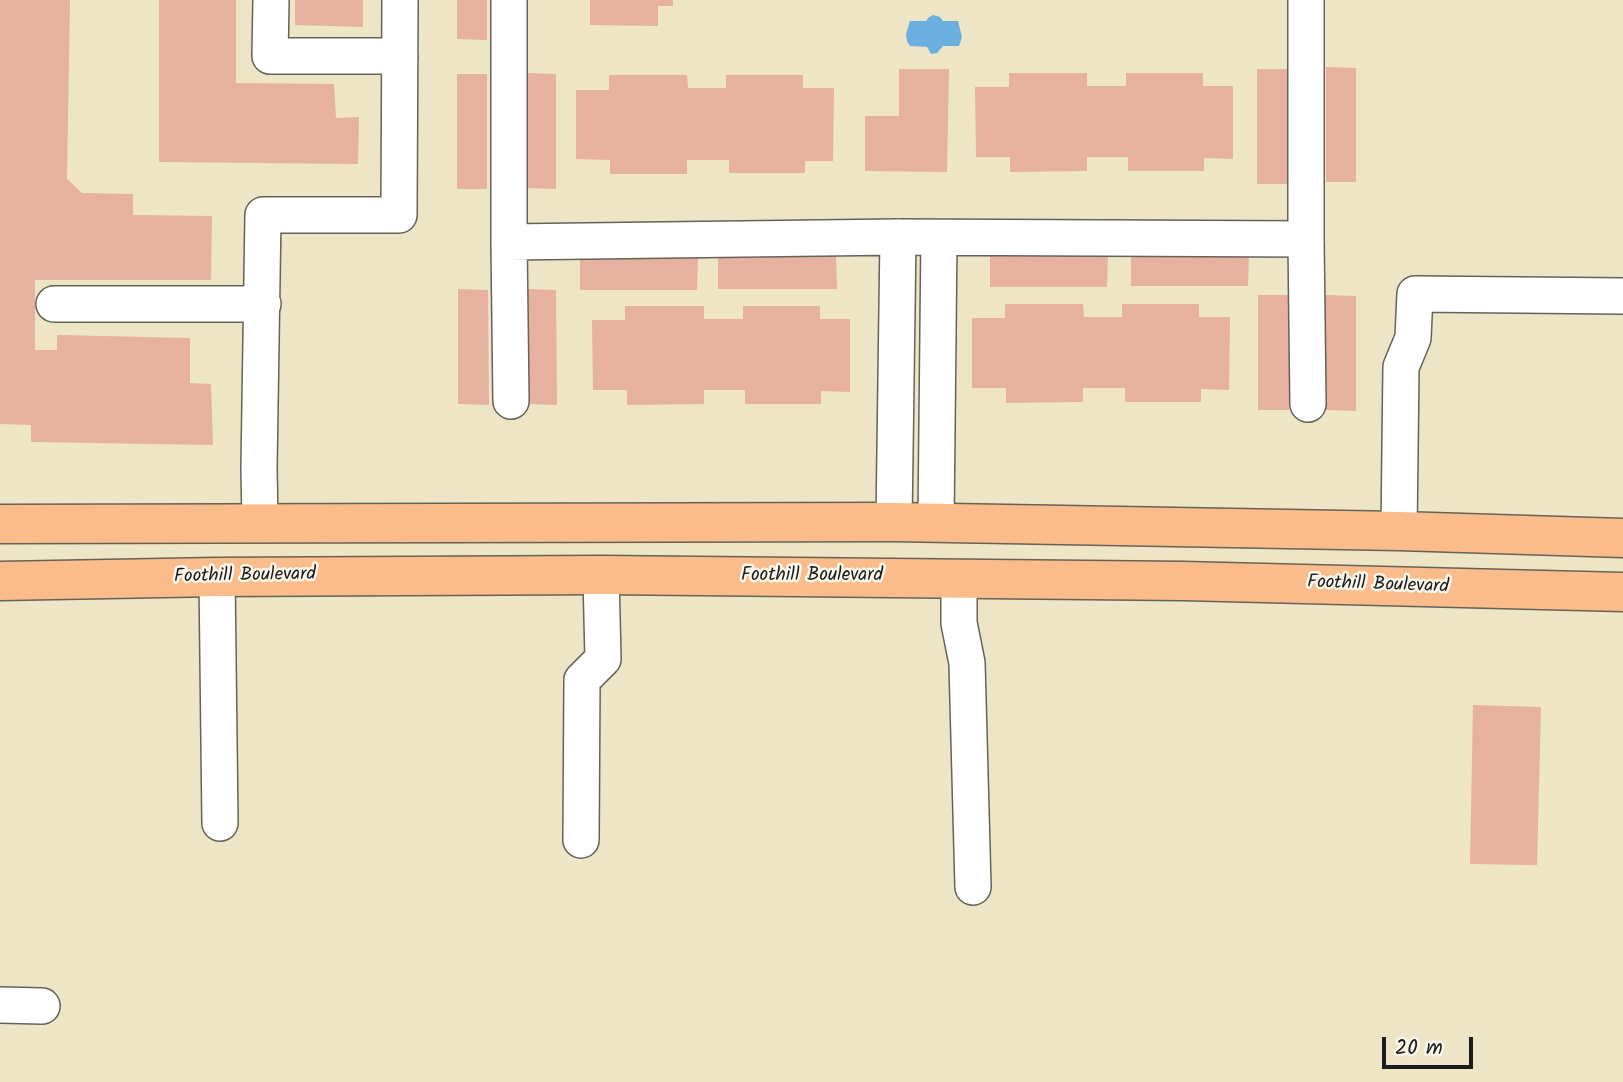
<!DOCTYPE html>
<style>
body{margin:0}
#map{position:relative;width:1623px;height:1082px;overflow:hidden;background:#ede5c6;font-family:Kalam,sans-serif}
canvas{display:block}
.scale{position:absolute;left:1382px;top:1037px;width:91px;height:32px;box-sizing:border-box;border:4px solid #1c1c1c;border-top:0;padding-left:9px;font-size:21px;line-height:24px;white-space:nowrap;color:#1c1c1c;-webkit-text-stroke:5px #fbf7ec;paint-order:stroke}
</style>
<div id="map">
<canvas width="1623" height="1082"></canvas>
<div class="scale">20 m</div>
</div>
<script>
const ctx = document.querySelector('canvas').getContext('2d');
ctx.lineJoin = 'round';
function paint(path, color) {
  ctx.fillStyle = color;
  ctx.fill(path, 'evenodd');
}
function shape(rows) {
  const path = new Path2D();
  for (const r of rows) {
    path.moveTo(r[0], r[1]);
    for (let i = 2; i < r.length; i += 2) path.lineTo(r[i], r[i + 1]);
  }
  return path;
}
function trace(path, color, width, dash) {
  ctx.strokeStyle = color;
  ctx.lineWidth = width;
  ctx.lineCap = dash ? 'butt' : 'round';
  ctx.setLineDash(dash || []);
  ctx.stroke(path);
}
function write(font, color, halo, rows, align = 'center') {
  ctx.font = font + ' Kalam,sans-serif';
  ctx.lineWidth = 5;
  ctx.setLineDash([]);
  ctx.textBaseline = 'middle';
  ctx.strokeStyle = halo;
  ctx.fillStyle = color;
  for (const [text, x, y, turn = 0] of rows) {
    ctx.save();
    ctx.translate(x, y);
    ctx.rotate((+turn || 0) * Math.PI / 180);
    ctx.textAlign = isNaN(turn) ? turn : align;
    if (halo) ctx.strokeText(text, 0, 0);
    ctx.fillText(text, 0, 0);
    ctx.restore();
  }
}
const water = shape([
 [933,15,940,17,943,21,958,21,962,37,959,46,943,46,937,53,931,54,927,47,910,46,907,41,906,34,910,21,926,21,928,18]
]);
const building = shape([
 [0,0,70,0,67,179,82,193,133,194,133,215,212,216,211,280,35,280,35,350,57,350,57,335,190,338,190,383,211,384,213,445,31,442,31,425,0,424],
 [159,0,236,0,236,83,334,84,336,118,359,117,358,164,159,162],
 [295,0,363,0,363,27,295,25],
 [457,0,487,0,487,40,457,39],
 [590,0,673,0,673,6,658,6,658,26,590,25],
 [1326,67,1356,68,1356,182,1326,182],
 [899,69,949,69,947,172,865,171,865,116,899,116],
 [1257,69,1287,69,1287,184,1257,184],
 [526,73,556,74,556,189,526,188],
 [1009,73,1087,73,1087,86,1126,86,1126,73,1203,73,1203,86,1233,86,1233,159,1204,158,1204,171,1128,171,1128,157,1087,157,1087,171,1010,172,1010,157,976,157,975,87,1009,87],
 [457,74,487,74,487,189,457,189],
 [609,75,687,75,688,88,726,88,726,75,803,75,803,88,834,88,833,161,805,161,805,173,729,173,729,160,687,160,687,174,610,174,610,160,576,159,576,90,609,90],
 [1249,254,1248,286,1131,286,1131,255],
 [1108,255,1107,287,990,287,990,256],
 [836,256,837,289,718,289,718,258],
 [698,258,697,290,580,290,580,259],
 [458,289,488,290,489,405,458,404],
 [526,289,556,290,557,405,526,404],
 [1258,295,1289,295,1289,410,1258,410],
 [1325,295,1356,296,1356,411,1325,410],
 [1005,304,1083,304,1084,317,1122,317,1122,304,1199,304,1199,317,1230,317,1229,390,1201,389,1201,402,1125,402,1125,388,1083,388,1083,402,1006,403,1006,388,972,388,972,318,1005,318],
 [625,306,704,306,704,319,743,319,743,306,820,306,820,319,850,319,850,392,821,391,821,404,745,404,745,390,704,390,704,404,627,405,627,390,593,390,592,320,625,320],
 [1473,705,1541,707,1537,865,1470,864]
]);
const minor = shape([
 [271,0,270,56,400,56],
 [509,0,509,242,898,237,1306,239,1306,0],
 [1306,239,1308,404],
 [509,242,511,401],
 [54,304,263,304],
 [894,522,898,237],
 [936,522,939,238],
 [260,523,259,468,263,215,399,215,400,0],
 [1399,531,1401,367,1413,338,1415,294,1623,296],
 [217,577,220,823],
 [959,578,959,623,967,663,973,887],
 [581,840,582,680,603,659,601,575],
 [0,1005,42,1006]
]);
const major = shape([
 [0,524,894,522,1399,531,1623,538],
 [0,581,217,577,601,575,1183,581,1623,592]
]);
const streetNames = [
 ["Foothill Boulevard",245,577,-1],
 ["Foothill Boulevard",812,577],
 ["Foothill Boulevard",1378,586,2]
];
paint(water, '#6baee0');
paint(building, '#e6b19f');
trace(minor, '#656258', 38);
trace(major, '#656258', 41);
trace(minor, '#fff', 35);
trace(major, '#fabc8b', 38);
write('19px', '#1c1c1c', '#fbf7ec', streetNames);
</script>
